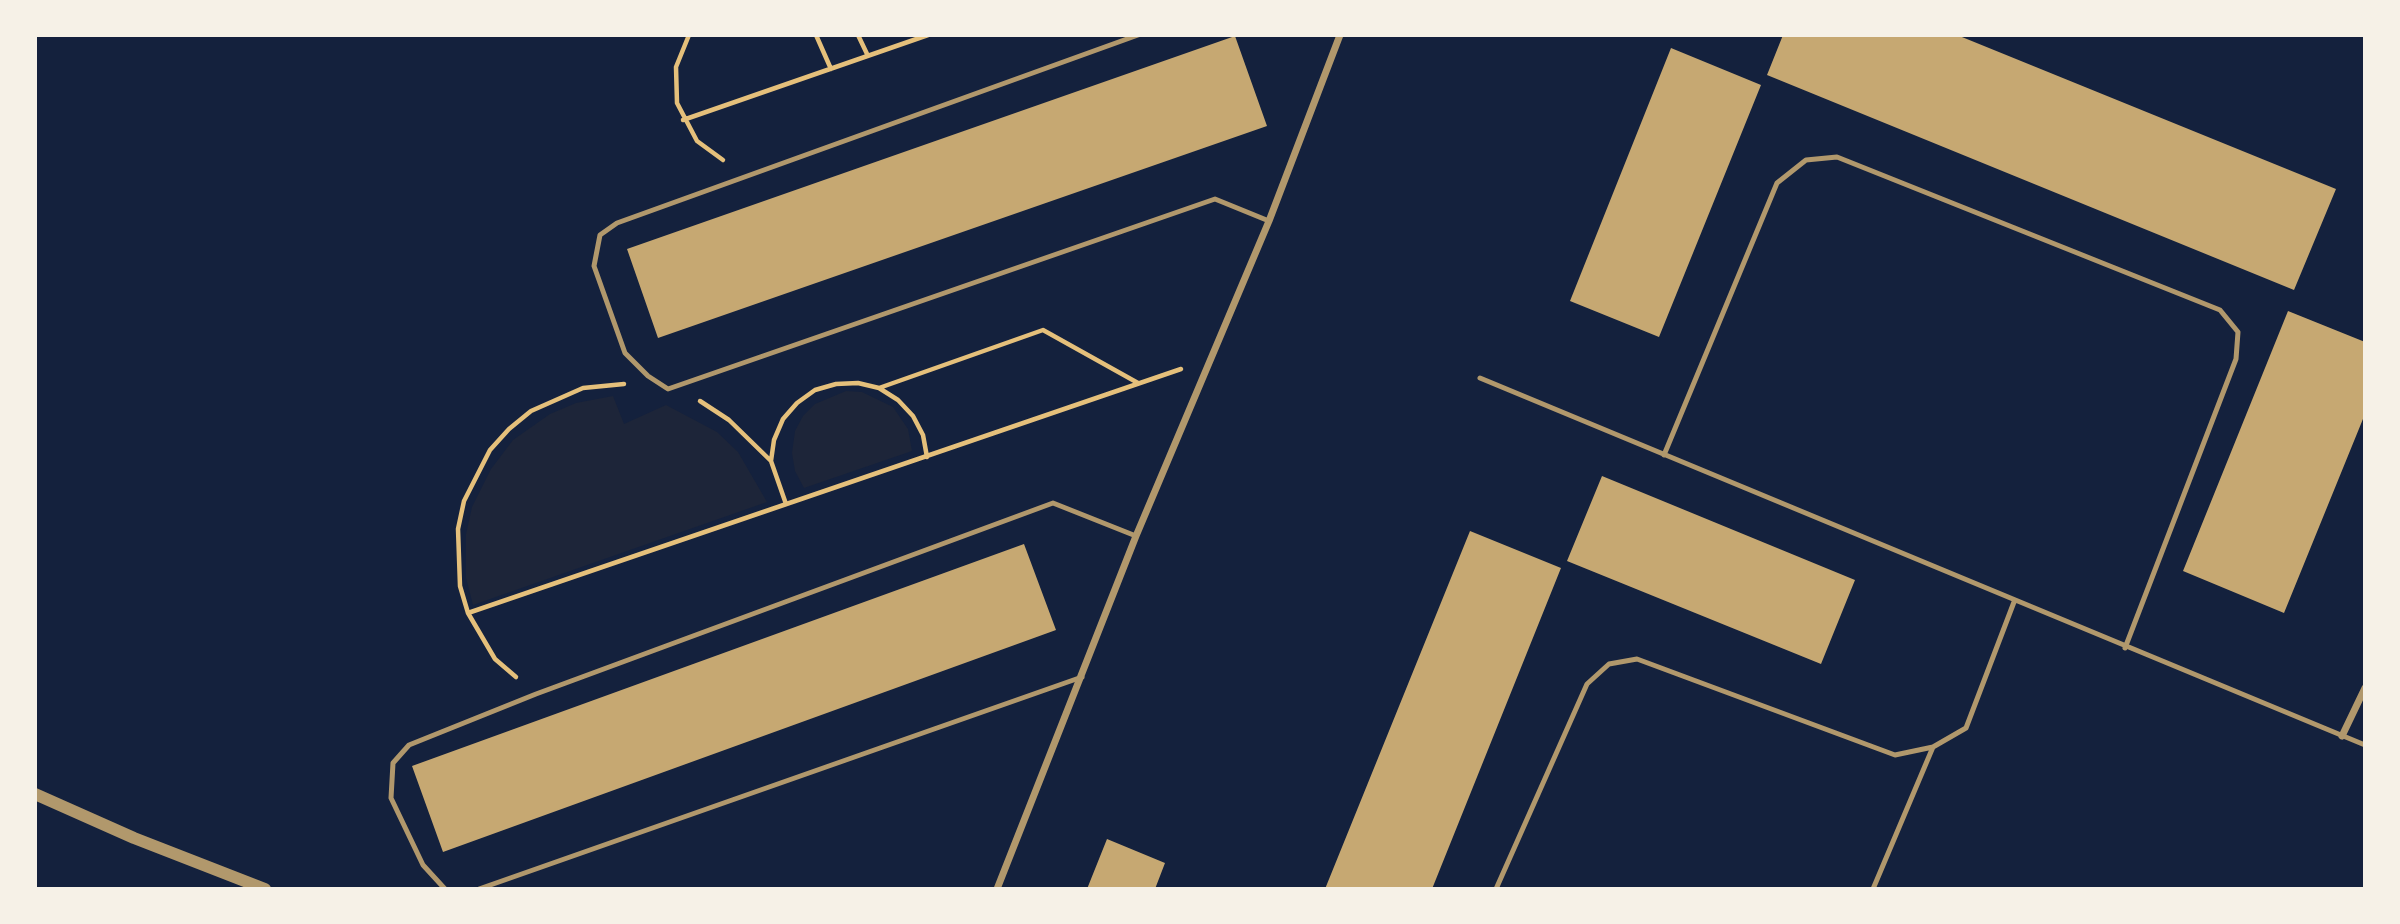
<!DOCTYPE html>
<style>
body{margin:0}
#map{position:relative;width:2400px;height:924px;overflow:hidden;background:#14213d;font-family:"DM Sans",sans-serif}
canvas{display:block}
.frame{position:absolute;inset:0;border:37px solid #f6f1e7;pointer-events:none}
</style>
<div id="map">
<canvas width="2400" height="924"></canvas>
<div class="frame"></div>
</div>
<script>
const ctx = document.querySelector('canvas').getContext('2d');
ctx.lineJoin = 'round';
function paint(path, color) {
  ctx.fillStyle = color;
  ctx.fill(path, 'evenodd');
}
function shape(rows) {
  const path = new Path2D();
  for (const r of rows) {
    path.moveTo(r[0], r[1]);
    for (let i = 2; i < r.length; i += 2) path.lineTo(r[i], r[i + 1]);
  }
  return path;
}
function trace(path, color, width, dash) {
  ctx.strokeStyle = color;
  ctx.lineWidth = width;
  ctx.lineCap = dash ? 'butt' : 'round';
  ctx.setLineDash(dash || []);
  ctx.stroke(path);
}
const green = shape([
 [846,391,862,392,893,407,908,429,912,451,804,488,795,471,792,453,795,431,803,416,815,404],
 [613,396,624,424,666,405,717,432,738,452,767,502,473,605,466,578,466,534,472,507,491,469,513,440,550,414,576,403]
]);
const building = shape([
 [1783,35,1957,35,2336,189,2294,290,1767,75],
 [1235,36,1267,126,658,338,627,249],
 [1671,48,1761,85,1659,337,1570,301],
 [2288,311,2365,342,2365,414,2284,613,2183,571],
 [1602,476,1855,580,1821,664,1567,561],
 [1470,531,1561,568,1432,889,1325,889],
 [1024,544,1056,630,443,852,412,766],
 [1107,839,1165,863,1155,889,1087,889]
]);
const path = shape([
 [689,35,676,67,677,103,697,141,723,160],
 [816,35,831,69],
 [858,35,868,56],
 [683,120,928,35],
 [879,388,1043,330,1138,383],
 [700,401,729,420,771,461,786,504],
 [771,461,774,440,783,419,797,403,815,390,836,384,858,383,879,388,898,400,913,416,923,435,927,457],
 [468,613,1181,369],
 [516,677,495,659,468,613,460,586,458,529,464,501,490,450,509,429,531,411,583,388,624,384]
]);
const service = shape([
 [1138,35,617,223,600,235,594,266,625,353,648,376,668,389,1215,199,1269,221],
 [1480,378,2365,745],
 [1664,455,1777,183,1806,160,1837,157,2220,310,2238,332,2236,359,2125,648],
 [445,889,423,865,391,798,393,763,409,745,536,694,1053,503,1136,536],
 [479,889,1082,677],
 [1496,889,1587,684,1609,664,1637,659,1895,755,1933,747,1966,728,2014,602],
 [1873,889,1933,747]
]);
const minor = shape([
 [2342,736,2365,688],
 [997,889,1136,536,1269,221,1340,35]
]);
const tertiary = shape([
 [35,794,134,838,265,889]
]);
paint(green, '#1d2539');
paint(building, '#c6a872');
trace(path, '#e5c07b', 4.5);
trace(service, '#b1986c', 5);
trace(minor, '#b1986c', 7);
trace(tertiary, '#b1986c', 12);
</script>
